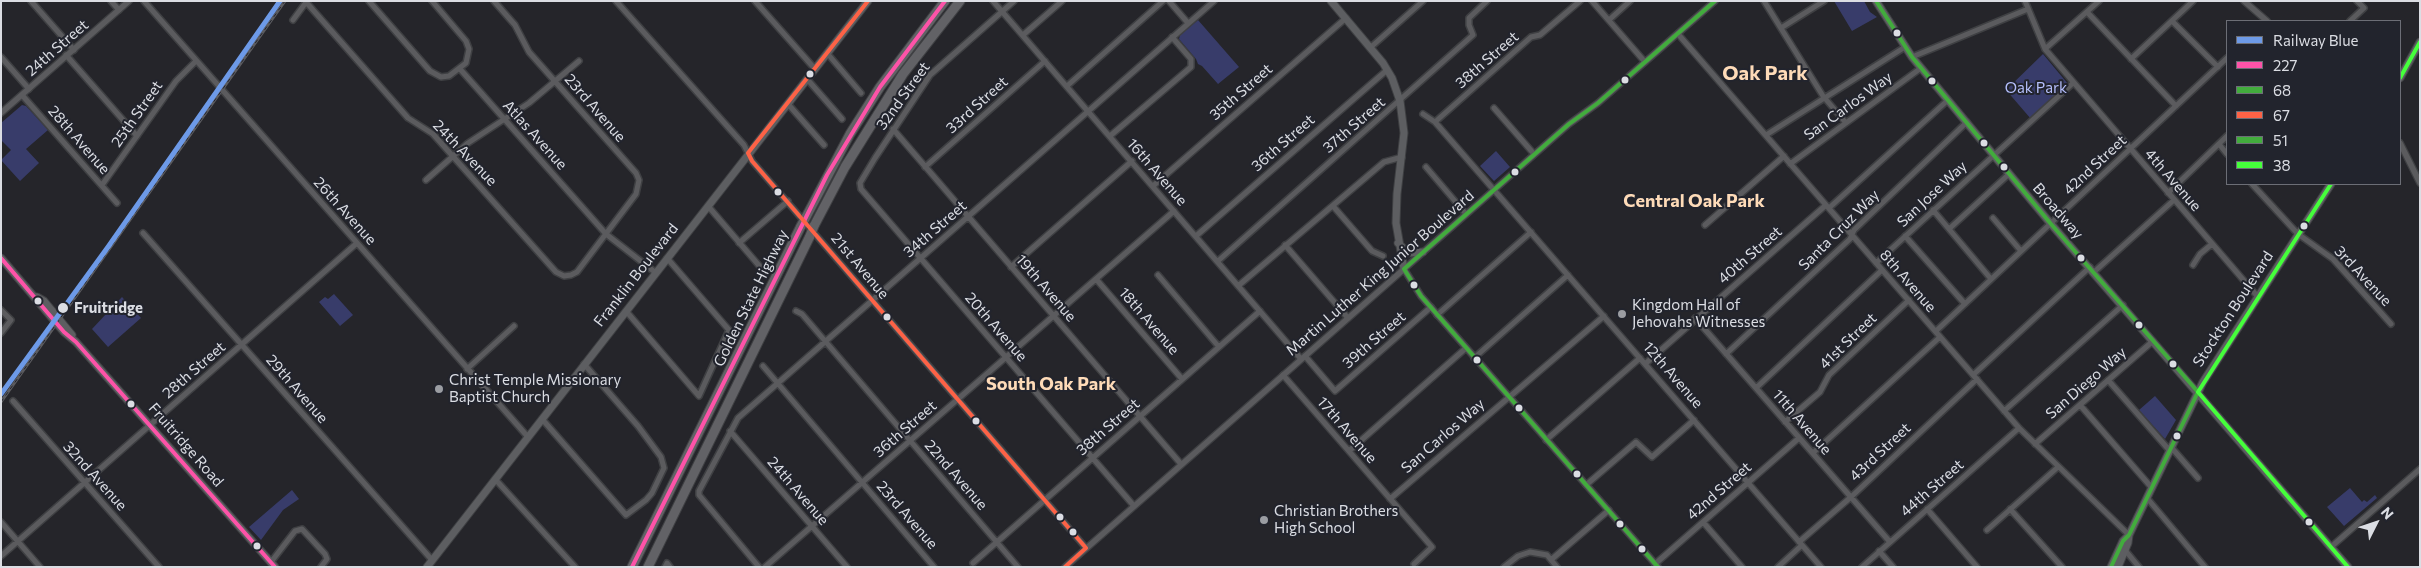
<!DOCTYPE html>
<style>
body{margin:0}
#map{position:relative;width:2421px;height:568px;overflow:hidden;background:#25252a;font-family:Commissioner,sans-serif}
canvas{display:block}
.frame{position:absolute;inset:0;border:2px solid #dbdde3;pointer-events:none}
.legend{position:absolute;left:2226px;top:20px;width:175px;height:165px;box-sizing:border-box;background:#22242d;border:1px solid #6c6e76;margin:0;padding:6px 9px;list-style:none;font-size:15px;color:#dbdde3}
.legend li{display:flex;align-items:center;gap:10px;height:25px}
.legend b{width:25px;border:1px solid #6c6e76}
.north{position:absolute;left:2351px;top:498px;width:50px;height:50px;-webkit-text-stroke:4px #22242d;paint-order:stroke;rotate:49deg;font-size:14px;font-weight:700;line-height:20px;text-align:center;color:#dbdde3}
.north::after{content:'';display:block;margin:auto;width:18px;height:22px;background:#dbdde3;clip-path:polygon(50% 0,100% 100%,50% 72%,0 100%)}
</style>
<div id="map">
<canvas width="2421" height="568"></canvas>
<div class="frame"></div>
<ul class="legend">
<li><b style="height:6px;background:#6d9ae8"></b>Railway Blue</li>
<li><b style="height:6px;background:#fd53a8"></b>227</li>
<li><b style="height:6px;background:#42ac3d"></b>68</li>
<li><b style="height:6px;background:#fd6246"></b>67</li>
<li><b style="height:6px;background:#42ac3d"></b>51</li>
<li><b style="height:6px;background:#45ff3b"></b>38</li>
</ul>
<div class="north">N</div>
</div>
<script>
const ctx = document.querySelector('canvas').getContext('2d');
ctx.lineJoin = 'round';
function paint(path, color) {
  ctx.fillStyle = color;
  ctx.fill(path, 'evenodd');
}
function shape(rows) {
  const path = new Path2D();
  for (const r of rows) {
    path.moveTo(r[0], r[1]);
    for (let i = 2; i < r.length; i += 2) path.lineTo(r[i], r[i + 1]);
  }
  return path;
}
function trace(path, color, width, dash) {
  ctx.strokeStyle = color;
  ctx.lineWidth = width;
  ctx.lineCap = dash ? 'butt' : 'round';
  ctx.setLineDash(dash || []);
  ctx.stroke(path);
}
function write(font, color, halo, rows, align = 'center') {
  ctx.font = font + ' Commissioner,sans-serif';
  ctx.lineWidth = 4;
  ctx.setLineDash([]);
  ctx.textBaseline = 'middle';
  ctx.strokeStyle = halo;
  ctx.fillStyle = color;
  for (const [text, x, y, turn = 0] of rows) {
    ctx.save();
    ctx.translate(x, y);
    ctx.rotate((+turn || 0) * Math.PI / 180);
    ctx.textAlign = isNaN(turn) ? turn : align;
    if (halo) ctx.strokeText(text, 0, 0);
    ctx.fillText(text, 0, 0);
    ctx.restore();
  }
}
const green = shape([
 [1834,1,1864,1,1870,12,1877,17,1852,31],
 [1198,20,1239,67,1218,84,1202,66,1198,64,1196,59,1179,39,1180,35],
 [2043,54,2068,84,2031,119,2006,90],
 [22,105,26,106,48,130,26,149,39,163,20,181,1,160,11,150,1,140,1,123],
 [1496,151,1510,167,1494,181,1480,166],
 [334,294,353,315,340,326,319,302,325,297,328,299],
 [122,297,141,318,108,347,92,329],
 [2155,396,2176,420,2165,439,2139,410],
 [2350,488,2362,502,2364,500,2367,502,2375,495,2377,498,2344,526,2327,507],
 [292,490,299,499,283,510,261,540,249,527]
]);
const minor = shape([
 [31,1,74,50],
 [111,1,119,10],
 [144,1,528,437],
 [369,1,430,71,441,77,449,76,466,63,469,49,466,41,432,1],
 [616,1,744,145,752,161,1086,548],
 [755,1,815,69],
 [993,1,1301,359],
 [1014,1,930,75,875,158,860,183,861,189,1134,506],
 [1169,1,1188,23],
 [1592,1,1645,62],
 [1764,1,1823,96,1846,123],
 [2025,1,2045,49,2258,297],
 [306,2,408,118,433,134,556,272,564,276,571,275,577,272,636,194,639,180,636,173,529,52,515,25,494,1],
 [2087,12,2176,106],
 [293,20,307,1],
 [1609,20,1630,1],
 [2172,21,2218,67],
 [2350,21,2364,8,2357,1],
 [1781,28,1824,1],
 [1678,34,2019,428,2129,535],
 [1023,35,1062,1],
 [1371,47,1423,1],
 [2045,49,2099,1],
 [827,53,861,93],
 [66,55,137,136],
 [1,57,29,89],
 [1912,57,2028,9],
 [2131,59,2193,1],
 [460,69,606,234,656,273],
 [807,79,842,119],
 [1067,86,1163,1],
 [22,95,117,203],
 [788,104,824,145],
 [1494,108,1534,154],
 [1423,114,1435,122,1821,567],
 [1435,122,1531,37,1540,35,1580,1],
 [893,129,1181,464],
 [1766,135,1905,47],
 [1110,136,1191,67,1191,59,1172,37],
 [2219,144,2227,154],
 [1790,164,1921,68],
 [925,167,1045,61],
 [1426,167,1466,214],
 [426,180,468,143,529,103,579,61],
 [2252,184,2298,234,2333,259,2391,324],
 [102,185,176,81,196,61],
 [1153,186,1346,18],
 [2168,193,2227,136],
 [708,206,762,269],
 [1333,206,1372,251,1383,256],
 [1829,208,1948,100],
 [1933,210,1991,279],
 [1993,218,2021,251],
 [1705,225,1784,156],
 [1949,229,2009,174],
 [143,233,432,560],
 [1196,236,1387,70],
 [1905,236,1965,304],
 [739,243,788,201],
 [1285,245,1348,318],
 [1218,261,1473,35,1469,25,1469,18,1487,1],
 [1876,263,2073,83],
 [2193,265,2200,254,2212,244],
 [1011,267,1132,161],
 [2094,272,2174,200],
 [1158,275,1219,347],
 [1096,279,1182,379],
 [1238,286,1384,162,1402,157],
 [1,310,11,320,1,333],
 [626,311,699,396,729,330,667,258],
 [796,311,802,314,1018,567],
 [1437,315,1531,232],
 [1695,318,1890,542],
 [1936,331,2227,58],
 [1726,354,1850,239,1854,230,1967,122],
 [1305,356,1335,391,1431,307],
 [1474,358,1568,275],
 [1645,364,1826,205],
 [763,366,934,567],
 [467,369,514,326],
 [1283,375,1432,547,1414,564],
 [1973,375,2090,267],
 [2108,380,2170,451],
 [1756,388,1882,270],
 [13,401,159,567],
 [2080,405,2152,488],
 [2004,411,2123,305],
 [542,419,626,515,646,500,652,493,664,468,661,457,638,426,584,364],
 [1785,422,1820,392,1829,375,1909,300],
 [730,431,847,567],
 [1546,440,1640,358],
 [2035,444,2153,341],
 [2171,447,2198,478],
 [1349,451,1466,348],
 [1813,453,1940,337],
 [495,479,575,567],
 [1586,485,1636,442,1652,457,1694,420],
 [2147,498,2205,567],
 [1390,499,1604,316],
 [1927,509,1977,567],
 [2010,509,2062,567],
 [1,522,40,567],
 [1703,522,1742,567],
 [1987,530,2058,467],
 [1799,542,1851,497,1977,379],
 [2331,547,2420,469],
 [2125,550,2139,567],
 [1879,551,1893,567],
 [1,556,357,243],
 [1552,559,1609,510],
 [271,562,295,531,302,529,325,554,327,559,321,567],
 [973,563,1260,311],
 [1655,564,1799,438],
 [665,567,667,563,670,567],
 [759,567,699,495,699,491,738,418,1214,1],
 [765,567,1174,211],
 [1504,567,1518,556,1530,552,1547,555,1557,567],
 [1778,567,1802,545],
 [1862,567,2019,428]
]);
const tertiary = shape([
 [2244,1,2267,21],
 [1,113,129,1],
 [2400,143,2420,183],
 [1404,269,1421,296,1658,567],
 [1065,567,1569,124,1598,103,1715,1]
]);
const secondary = shape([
 [1331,1,1383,63,1392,78,1400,101,1404,133,1397,194,1396,223,1404,269],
 [1876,1,1912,57,2051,224,2348,567],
 [2400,78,2420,42],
 [1398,243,1408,253,1423,252],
 [1,258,64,332,76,342,275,567],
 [37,297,44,301,72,335],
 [427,567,868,1],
 [2111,567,2123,541,2129,535,2203,382,2331,184],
 [2118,567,2128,543,2129,535]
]);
const motorway = shape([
 [806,217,850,134,880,87,945,1],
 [814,226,845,167,903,74,960,1],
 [632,567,801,226],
 [648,567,810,236]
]);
const rail = shape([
 [1,402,285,1]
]);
const motorwayBridge = shape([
 [801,226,806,217],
 [810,236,814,226]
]);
const bus1 = shape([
 [1,258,64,332,76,342,275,567],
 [632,567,827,175,880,87,945,1]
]);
const bus2 = shape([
 [1658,567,1421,296,1404,269,1569,124,1598,103,1715,1]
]);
const bus3 = shape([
 [868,1,748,153,752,161,1086,548,1065,567]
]);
const bus4 = shape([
 [1876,1,1912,57,2051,224,2198,392,2129,535,2123,541,2111,567]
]);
const bus5 = shape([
 [2400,78,2420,42],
 [2331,184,2198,392,2348,567]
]);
const rail1 = shape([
 [1,394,108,247,280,1]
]);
const markers = [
 [1897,33,4.5,"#dbdde3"],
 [810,74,4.5,"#dbdde3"],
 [1625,80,4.5,"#dbdde3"],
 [1932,81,4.5,"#dbdde3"],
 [1984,143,4.5,"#dbdde3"],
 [2004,167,4.5,"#dbdde3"],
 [1515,172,4.5,"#dbdde3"],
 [778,192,4.5,"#dbdde3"],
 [2304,226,4.5,"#dbdde3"],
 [2081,258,4.5,"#dbdde3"],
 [1414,285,4.5,"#dbdde3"],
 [38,301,4.5,"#dbdde3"],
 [63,308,6,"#dbdde3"],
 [1622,314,5,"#9b9da2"],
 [887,317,4.5,"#dbdde3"],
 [2139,325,4.5,"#dbdde3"],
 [1477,360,4.5,"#dbdde3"],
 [2173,364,4.5,"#dbdde3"],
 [439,389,5,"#9b9da2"],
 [131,404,4.5,"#dbdde3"],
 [1519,408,4.5,"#dbdde3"],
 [976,421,4.5,"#dbdde3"],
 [2177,436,4.5,"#dbdde3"],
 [1577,474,4.5,"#dbdde3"],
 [1060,517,4.5,"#dbdde3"],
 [1264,520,5,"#9b9da2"],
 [2309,522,4.5,"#dbdde3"],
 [1620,524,4.5,"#dbdde3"],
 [1073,532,4.5,"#dbdde3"],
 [257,546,4.5,"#dbdde3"],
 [1642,549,4.5,"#dbdde3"]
];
const streetNames = [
 ["24th Street",57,48,-41],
 ["38th Street",1487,60,-41],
 ["35th Street",1241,92,-41],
 ["32nd Street",903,96,-54],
 ["33rd Street",977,105,-42],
 ["San Carlos Way",1848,106,-36],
 ["23rd Avenue",595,108,49],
 ["25th Street",137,114,-55],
 ["37th Street",1354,125,-41],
 ["Atlas Avenue",535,135,48],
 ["28th Avenue",79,140,49],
 ["36th Street",1283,143,-41],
 ["24th Avenue",465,153,46],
 ["42nd Street",2095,165,-43],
 ["16th Avenue",1157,172,49],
 ["4th Avenue",2173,180,49],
 ["San Jose Way",1932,194,-43],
 ["26th Avenue",345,211,48],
 ["Broadway",2058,211,49],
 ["34th Street",935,229,-41],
 ["Santa Cruz Way",1839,230,-45],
 ["40th Street",1750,255,-41],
 ["21st Avenue",860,266,50],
 ["Martin Luther King Junior Boulevard",1380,273,-41],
 ["Franklin Boulevard",636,275,-52],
 ["3rd Avenue",2363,276,47],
 ["8th Avenue",1908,281,49],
 ["19th Avenue",1046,288,49],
 ["Golden State Highway",751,298,-64],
 ["Stockton Boulevard",2233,309,-57],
 ["18th Avenue",1149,321,49],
 ["20th Avenue",996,327,49],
 ["39th Street",1374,340,-41],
 ["41st Street",1848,341,-44],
 ["28th Street",194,370,-41],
 ["12th Avenue",1673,375,49],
 ["San Diego Way",2086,383,-41],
 ["29th Avenue",297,389,49],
 ["11th Avenue",1802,422,49],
 ["38th Street",1108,427,-41],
 ["36th Street",905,429,-41],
 ["17th Avenue",1347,430,49],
 ["San Carlos Way",1443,436,-41],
 ["Fruitridge Road",186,445,49],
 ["43rd Street",1880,452,-43],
 ["22nd Avenue",956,475,49],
 ["32nd Avenue",95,476,48],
 ["44th Street",1932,488,-41],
 ["24th Avenue",798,491,49],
 ["42nd Street",1719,491,-41],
 ["23rd Avenue",907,515,49]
];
const parkNames = [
 ["Oak Park",2036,88]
];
const poiNames = [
 ["Kingdom Hall of",1632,305],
 ["Jehovahs Witnesses",1632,322],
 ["Christ Temple Missionary",449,380],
 ["Baptist Church",449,397],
 ["Christian Brothers",1274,511],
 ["High School",1274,528]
];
const stopNames = [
 ["Fruitridge",74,308]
];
const quarterNames = [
 ["Central Oak Park",1694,201],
 ["South Oak Park",1051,384]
];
const districtNames = [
 ["Oak Park",1765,73]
];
paint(green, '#383c6a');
trace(minor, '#3f4043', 8);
trace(tertiary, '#3f4043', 8);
trace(secondary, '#3f4043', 9);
trace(motorway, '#3f4043', 11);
trace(minor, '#5b5b5e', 5);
trace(tertiary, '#5b5b5e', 5.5);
trace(secondary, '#5d5e61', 7);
trace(motorway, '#626266', 9);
trace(rail, '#5b5b5f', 3);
trace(rail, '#22242d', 1, [4]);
trace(motorwayBridge, '#3f4043', 11, []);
trace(motorwayBridge, '#626266', 9);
trace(bus1, '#fd53a8', 4);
trace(bus2, '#42ac3d', 4);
trace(bus3, '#fd6246', 4);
trace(bus4, '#42ac3d', 4);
trace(bus5, '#45ff3b', 4);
trace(rail1, '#6d9ae8', 5);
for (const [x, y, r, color] of markers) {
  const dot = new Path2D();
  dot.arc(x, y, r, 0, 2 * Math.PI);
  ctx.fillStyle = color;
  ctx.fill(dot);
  trace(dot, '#22242d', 2);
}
write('15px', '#dbdde3', '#22242d', streetNames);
write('15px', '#b5bffc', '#22242d', parkNames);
write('15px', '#dbdde3', '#22242d', poiNames, 'left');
write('bold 15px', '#dbdde3', '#22242d', stopNames, 'left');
write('bold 18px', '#fedbb8', '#22242d', quarterNames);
write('bold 20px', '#fedbb8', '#22242d', districtNames);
</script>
